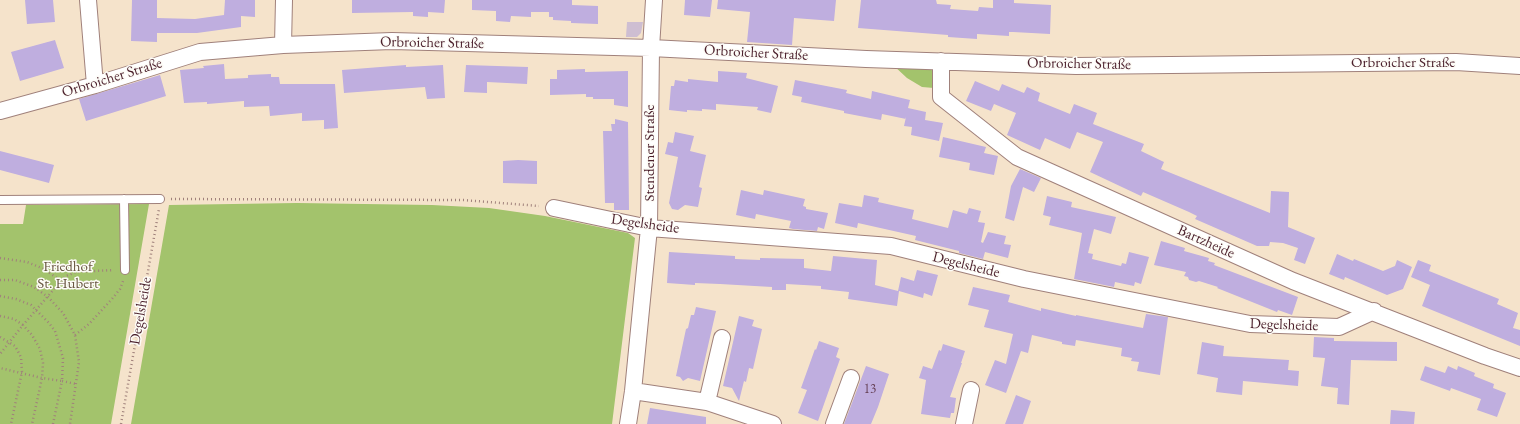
<!DOCTYPE html>
<meta charset="utf-8">
<style>
body{margin:0}
canvas{display:block;background:#f5e3cb}
</style>
<canvas width="1520" height="424"></canvas>
<script>
const ctx = document.querySelector('canvas').getContext('2d');
ctx.lineJoin = 'round';
function paint(path, color) {
  ctx.fillStyle = color;
  ctx.fill(path, 'evenodd');
}
function shape(rows) {
  const path = new Path2D();
  for (const r of rows) {
    path.moveTo(r[0], r[1]);
    for (let i = 2; i < r.length; i += 2) path.lineTo(r[i], r[i + 1]);
  }
  return path;
}
function trace(path, color, width, dash) {
  ctx.strokeStyle = color;
  ctx.lineWidth = width;
  ctx.lineCap = dash ? 'butt' : 'round';
  ctx.setLineDash(dash || []);
  ctx.stroke(path);
}
function write(font, color, halo, rows, align = 'center') {
  ctx.font = font + ' "EB Garamond",serif';
  ctx.lineWidth = 3;
  ctx.setLineDash([]);
  ctx.textBaseline = 'middle';
  ctx.strokeStyle = halo;
  ctx.fillStyle = color;
  for (const [text, x, y, turn = 0] of rows) {
    ctx.save();
    ctx.translate(x, y);
    ctx.rotate((+turn || 0) * Math.PI / 180);
    ctx.textAlign = isNaN(turn) ? turn : align;
    if (halo) ctx.strokeText(text, 0, 0);
    ctx.fillText(text, 0, 0);
    ctx.restore();
  }
}
const industrial = shape([
 [627,22,643,22,641,33,637,37,626,37]
]);
const green = shape([
 [893,65,924,65,933,71,934,88,922,87,907,78],
 [297,203,432,205,489,208,545,216,628,233,635,238,612,424,131,424,169,205],
 [149,204,111,424,0,424,0,224,23,224,26,205]
]);
const building = shape([
 [25,0,53,0,55,22,27,24],
 [132,0,157,0,157,18,195,19,224,15,225,0,255,0,255,17,241,16,241,27,197,33,157,33,157,42,131,41],
 [352,0,445,0,444,13,428,12,428,17,413,16,413,12,352,13],
 [472,0,572,0,572,5,598,6,598,24,571,23,571,21,553,20,553,17,549,17,549,12,531,12,531,17,511,16,510,22,496,21,496,11,472,10],
 [685,0,712,0,710,17,684,15],
 [718,0,836,0,834,21,794,18,792,45,747,42,750,12,717,9],
 [861,0,936,0,937,4,951,5,950,9,978,11,979,7,993,8,993,0,1014,0,1014,3,1051,5,1050,34,1013,32,1009,32,1009,36,977,34,977,39,948,37,948,35,858,28],
 [55,40,64,68,20,81,11,52],
 [224,64,225,79,248,78,248,75,271,74,271,77,279,77,280,84,335,84,338,128,324,129,324,120,302,121,302,113,270,116,269,106,244,107,244,101,207,104,207,102,184,103,180,70,204,68,203,66],
 [406,65,406,67,443,65,445,98,427,99,425,87,344,93,342,70],
 [466,65,528,67,527,84,487,82,487,93,464,92],
 [585,69,585,72,628,71,628,107,614,105,614,99,593,99,593,97,586,97,586,94,550,95,550,79,557,79,557,70],
 [718,71,747,73,746,78,778,86,771,113,757,110,758,107,716,104,716,110,702,109,702,111,687,110,687,112,669,110,671,86,674,86,675,80,688,82,688,79,718,82],
 [160,75,166,96,86,121,79,99],
 [795,80,847,90,846,93,871,99,872,91,910,100,908,108,926,112,925,120,943,123,939,141,911,135,912,127,904,126,906,117,906,119,882,114,881,120,844,113,844,111,801,102,802,97,792,95],
 [975,81,999,91,1002,84,1024,93,1027,87,1040,93,1038,101,1070,114,1074,104,1097,113,1093,124,1144,144,1141,151,1164,162,1161,169,1270,213,1271,191,1289,192,1288,227,1315,238,1305,264,1294,260,1298,248,1283,243,1270,242,1269,246,1257,246,1195,219,1197,216,1189,212,1143,192,1141,196,1090,172,1103,142,1077,132,1070,149,1045,138,1040,150,1007,135,1016,113,994,104,991,111,966,101],
 [615,119,628,122,629,210,614,210,614,203,605,203,603,131,612,131,611,124,615,124],
 [675,132,694,136,690,151,706,155,699,187,702,188,698,207,685,205,678,210,672,209,669,203,678,157,665,154,668,142,673,143],
 [943,137,986,147,984,153,998,156,994,175,969,170,970,163,939,157],
 [0,151,54,165,49,183,0,170],
 [518,160,537,161,537,184,503,183,503,161],
 [1020,169,1041,178,1034,192,1023,187,1014,221,1005,218,1011,186],
 [741,190,763,195,764,190,805,199,803,206,806,207,806,209,828,213,824,229,818,227,817,231,793,229,789,228,791,221,756,214,755,219,736,215],
 [864,195,879,198,878,202,914,210,912,219,948,228,953,210,967,214,969,208,981,211,978,222,985,223,981,242,983,243,988,232,1006,236,1004,244,1011,245,1008,258,985,252,983,259,959,253,959,251,915,240,916,236,858,223,857,228,835,223,839,203,862,207],
 [1047,196,1072,202,1071,207,1116,217,1111,234,1094,229,1088,253,1093,254,1092,259,1121,266,1122,263,1126,264,1129,252,1149,257,1141,284,1135,282,1134,286,1115,282,1114,287,1074,279,1082,233,1049,225,1051,217,1043,215],
 [1161,241,1185,248,1184,251,1209,258,1208,261,1215,263,1214,265,1298,297,1292,315,1278,310,1277,312,1217,288,1218,287,1199,281,1196,282,1189,280,1188,277,1184,276,1186,272,1154,265],
 [669,252,735,256,735,259,760,260,760,258,804,259,804,268,831,271,833,256,877,260,875,285,898,291,901,277,914,281,917,270,938,275,932,296,924,293,923,298,899,291,897,306,848,299,849,292,821,289,821,286,786,284,786,290,772,290,772,287,720,284,695,283,695,285,667,283],
 [1337,254,1353,261,1354,259,1383,271,1395,266,1397,260,1412,267,1403,289,1387,295,1345,277,1344,280,1329,274],
 [1418,260,1431,265,1429,271,1499,299,1497,304,1518,313,1513,328,1520,330,1520,346,1422,306,1430,285,1411,277],
 [973,287,1010,295,1008,302,1041,311,1041,308,1076,316,1076,315,1143,328,1146,314,1168,317,1160,375,1137,371,1139,362,1131,361,1132,358,1121,356,1122,348,1076,340,1075,346,1062,344,1062,342,1032,335,1028,353,1021,351,1006,393,985,385,995,360,1006,364,1013,334,984,327,989,310,968,305],
 [696,307,716,311,700,381,688,378,683,381,680,377,676,376,686,329,688,328,691,315,694,315],
 [739,316,754,320,752,326,762,329,753,369,749,368,746,382,744,381,739,401,732,388,723,386],
 [1314,337,1334,338,1334,341,1397,342,1397,361,1351,360,1349,405,1337,404,1338,388,1321,386,1325,358,1313,357],
 [819,341,839,348,836,357,840,359,818,421,798,413,807,390,801,388,815,349,816,350],
 [1202,342,1224,346,1223,356,1289,360,1288,370,1299,371,1298,386,1243,381,1242,395,1216,392,1218,378,1197,374],
 [943,344,965,351,961,363,962,363,950,397,956,398,954,413,951,413,950,418,921,414,926,380,919,378,923,366,932,369,939,350,941,351],
 [866,366,889,374,878,407,871,424,844,424],
 [1425,366,1445,373,1448,366,1457,370,1458,366,1475,373,1474,376,1494,384,1493,388,1506,393,1497,417,1477,410,1481,399,1451,388,1450,391,1420,380],
 [1016,395,1031,401,1023,424,1005,424],
 [650,408,706,417,706,424,647,424],
 [1391,410,1415,412,1414,424,1390,424]
]);
const path = shape([
 [171,199,463,200,539,206],
 [0,258,27,262,44,269,61,281,23,325,32,335,40,349,43,363,42,378,0,368],
 [0,280,15,280,34,287,48,297,63,313,75,335,79,362,70,424],
 [61,281,66,276,76,272,114,270],
 [0,296,16,299,31,305,49,323,55,331,63,358,62,381,42,378,32,424],
 [0,316,14,319,23,325,0,354],
 [75,335,89,324,112,299,120,289,123,281],
 [0,337,15,346,21,357,22,372,11,424],
 [53,424,62,381,76,384],
 [121,424,159,209]
]);
const service = shape([
 [124,199,125,270],
 [0,200,160,199]
]);
const minor = shape([
 [88,0,95,85],
 [283,45,284,0],
 [941,61,941,97,1017,157,1293,281,1485,356,1520,368],
 [0,111,95,85,200,52,283,45,392,41,651,48,866,59,1076,66,1456,62,1520,66],
 [554,208,649,228,891,246,1024,279,1250,324,1339,327,1374,311],
 [633,391,707,402,773,424],
 [707,402,722,338],
 [628,424,633,391,649,228,651,48,654,0],
 [834,424,851,378],
 [964,424,971,390]
]);
const numberNames = [
 ["13",870,389]
];
const streetNames = [
 ["Orbroicher Straße",432,43,1],
 ["Orbroicher Straße",756,53,3],
 ["Orbroicher Straße",1403,63],
 ["Orbroicher Straße",1079,64,1],
 ["Orbroicher Straße",112,78,-17],
 ["Stendener Straße",650,153,-90],
 ["Degelsheide",645,224,8],
 ["Bartzheide",1206,242,24],
 ["Degelsheide",966,265,14],
 ["Degelsheide",141,311,-80],
 ["Degelsheide",1284,325,2]
];
const parkNames = [
 ["Friedhof",68,267],
 ["St. Hubert",68,284]
];
paint(industrial, '#cebed2');
paint(green, '#a3c36c');
paint(building, '#bfaedf');
trace(service, '#a0817b', 10);
trace(minor, '#a0817b', 18);
trace(path, '#a0817b', 2.5, [1, 3]);
trace(service, '#fff', 8);
trace(minor, '#fff', 16);
write('13px', '#674358', null, numberNames);
write('15px', '#4a1f2b', '#fdfcf7', streetNames);
write('15px', '#695842', '#fdfcf7', parkNames);
</script>
